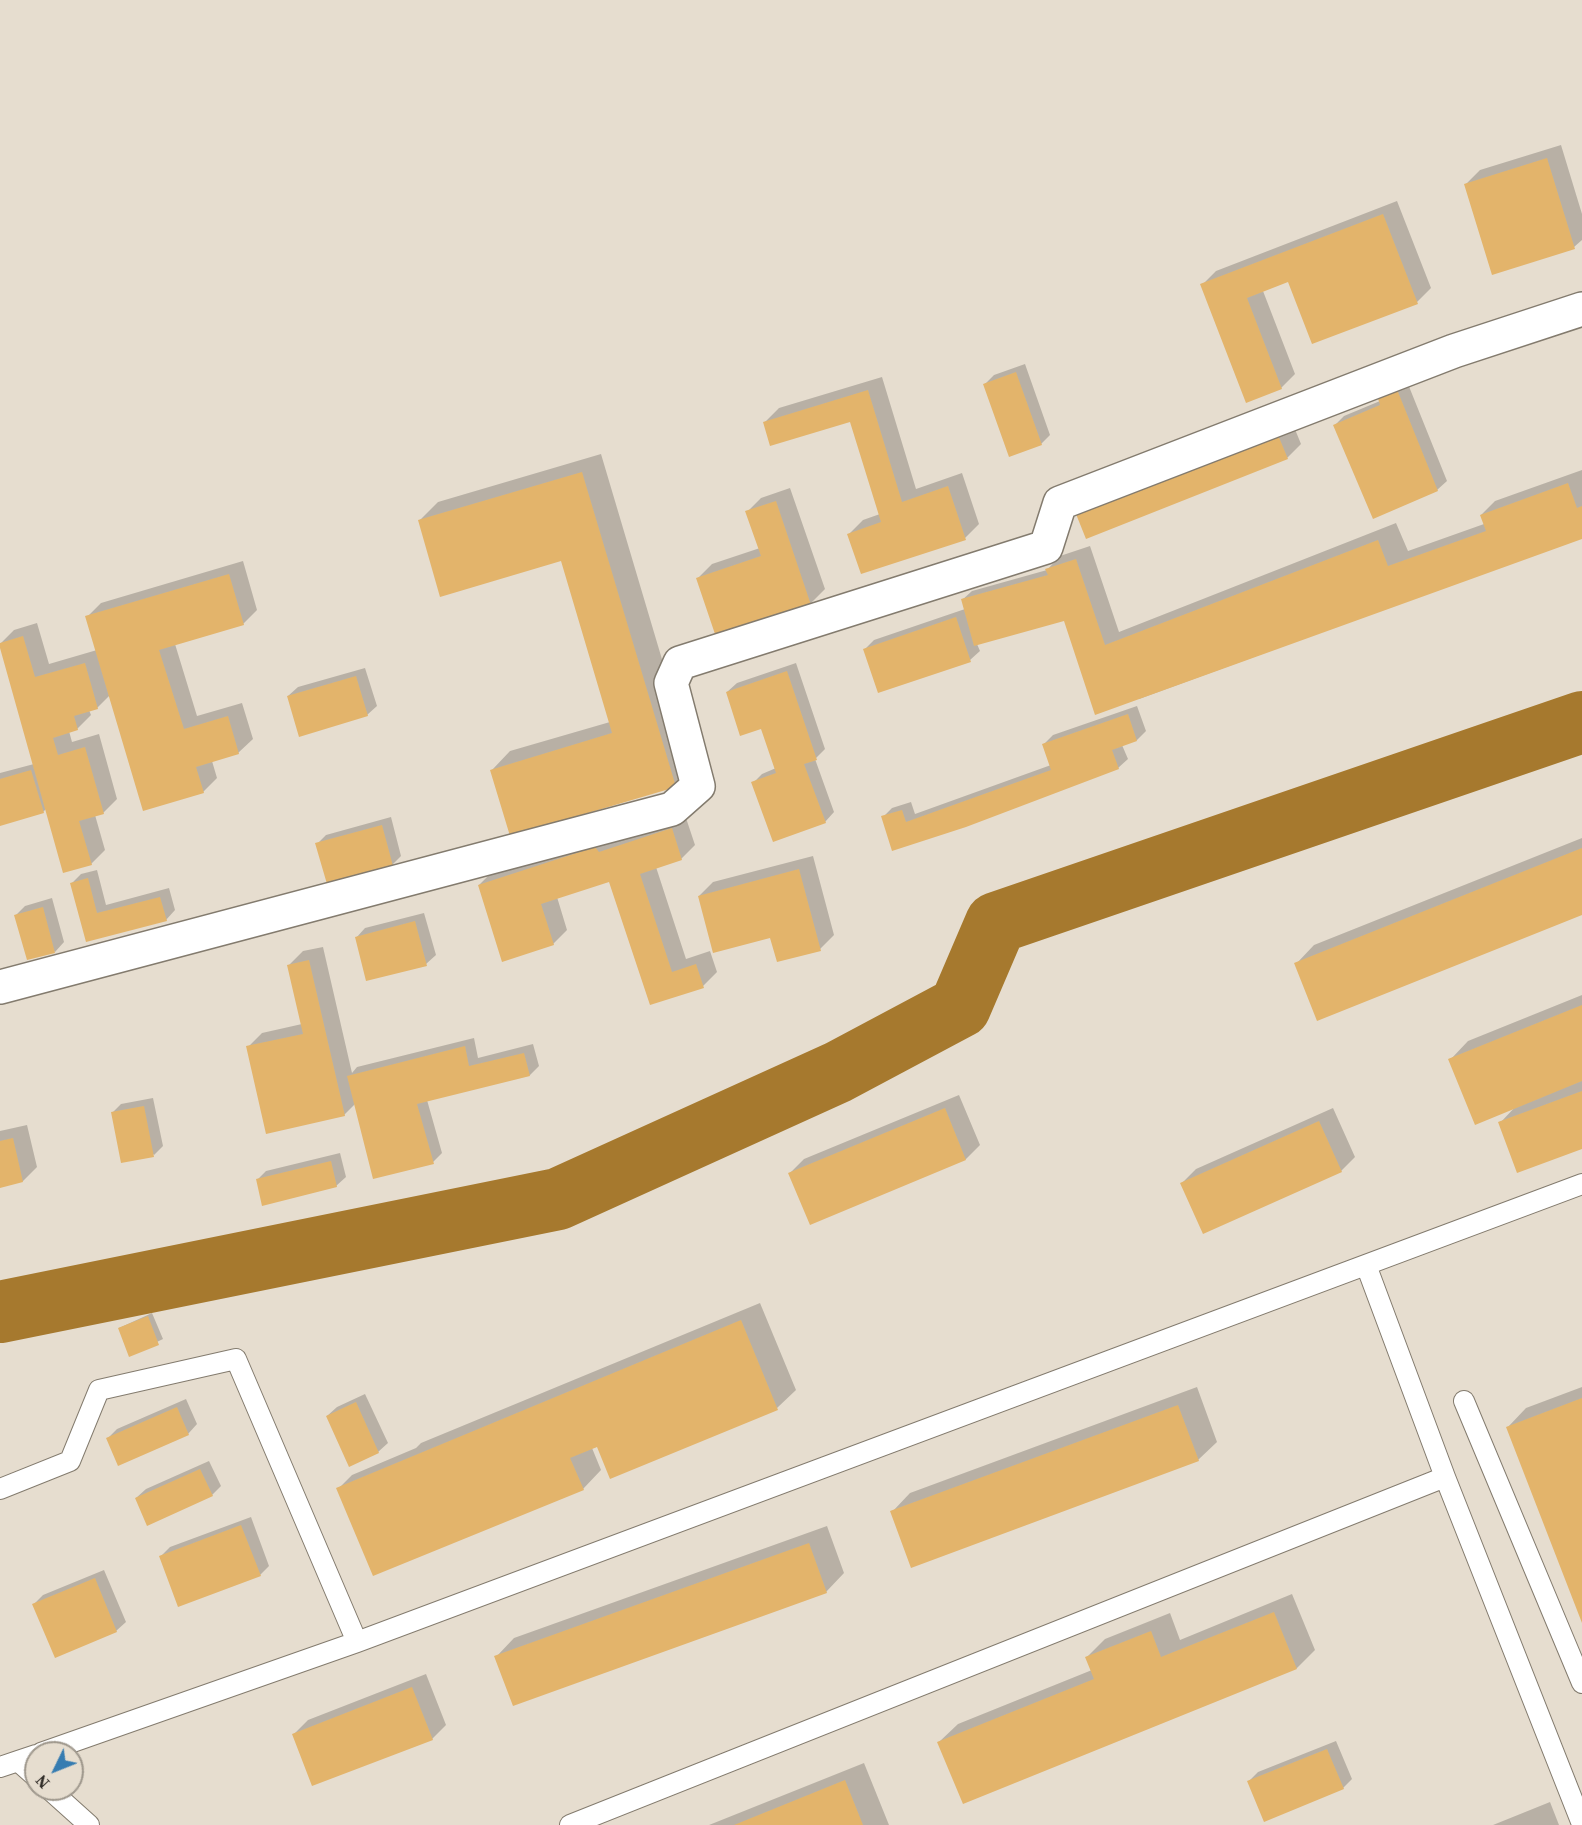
<!DOCTYPE html>
<style>
body{margin:0}
#map{position:relative;width:1582px;height:1825px;overflow:hidden;background:#e6ddcf;font-family:"Source Serif 4",serif}
canvas{display:block}
.north{position:absolute;left:24px;top:1741px;width:60px;height:60px;box-sizing:border-box;background:#e6ddcf;border:2px solid #9e978c;border-radius:50%;rotate:227deg;font-size:16px;font-weight:700;line-height:24px;text-align:center;color:#312d28}
.north::after{content:'';display:block;margin:auto;width:21px;height:27px;background:#367cb1;clip-path:polygon(50% 0,100% 100%,50% 72%,0 100%)}
</style>
<div id="map">
<canvas width="1582" height="1825"></canvas>
<div class="north">N</div>
</div>
<script>
const ctx = document.querySelector('canvas').getContext('2d');
ctx.lineJoin = 'round';
function paint(path, color) {
  ctx.fillStyle = color;
  ctx.fill(path, 'evenodd');
}
function shape(rows) {
  const path = new Path2D();
  for (const r of rows) {
    path.moveTo(r[0], r[1]);
    for (let i = 2; i < r.length; i += 2) path.lineTo(r[i], r[i + 1]);
  }
  return path;
}
function trace(path, color, width, dash) {
  ctx.strokeStyle = color;
  ctx.lineWidth = width;
  ctx.lineCap = dash ? 'butt' : 'round';
  ctx.setLineDash(dash || []);
  ctx.stroke(path);
}
const shadow = shape([
 [1561,145,1582,214,1582,240,1574,247,1466,184,1480,170],
 [1397,201,1431,288,1417,302,1289,280,1263,291,1295,374,1281,388,1202,285,1216,271],
 [1025,364,1050,435,1041,444,985,384,994,375],
 [882,377,916,489,962,473,979,524,965,538,849,534,863,520,880,514,851,420,765,422,779,408],
 [1406,379,1447,481,1437,490,1335,425,1344,416,1380,401],
 [1292,422,1301,444,1287,458,1086,537],
 [601,454,694,767,675,785,492,770,510,751,610,722,562,560,419,521,438,502],
 [1582,470,1582,537,1139,699,1064,619,977,644,980,651,970,660,865,649,874,640,965,609,962,600,972,591,1047,570,1060,556,1090,546,1119,632,1396,523,1408,551,1484,524,1481,515,1495,501],
 [790,488,825,589,811,603,717,635,698,578,712,564,760,548,747,512,761,498],
 [243,561,257,610,243,624,175,644,197,716,242,703,253,739,238,753,212,761,217,778,203,792,110,695,97,708,89,710,91,715,77,729,69,731,72,742,99,734,117,799,103,813,95,815,105,850,91,864,47,808,43,812,0,824,0,773,34,764,0,644,14,630,37,623,49,664,97,650,87,617,101,603],
 [796,663,825,749,815,759,834,812,825,822,753,783,762,774,776,768,762,727,727,692,737,683],
 [365,668,377,706,367,715,288,696,298,687],
 [1137,706,1146,731,1137,740,1122,745,1128,759,1118,768,893,849,883,817,892,808,911,802,915,814,1051,765,1044,744,1053,735],
 [685,815,695,845,681,859,656,867,686,959,710,951,717,972,703,986,651,1003,610,880,557,897,567,930,553,944,479,885,493,871],
 [391,817,401,856,392,865,317,844,326,835],
 [1582,838,1582,913,1296,964,1314,945],
 [813,856,834,935,820,949,771,936,699,896,713,882],
 [97,870,106,905,169,888,175,910,166,920,87,940,71,884,81,874],
 [52,898,64,942,55,952,16,915,25,906],
 [424,913,436,955,426,964,356,938,365,928],
 [323,947,352,1073,357,1067,474,1038,478,1058,533,1044,539,1066,530,1075,427,1100,442,1153,433,1162,355,1104,344,1115,248,1047,262,1033,302,1024,289,965,303,951],
 [1582,995,1582,1147,1500,1123,1516,1106,1450,1060,1468,1041],
 [959,1095,980,1145,966,1159,811,1223,790,1173,804,1159],
 [153,1098,163,1146,154,1155,112,1113,121,1104],
 [1333,1108,1355,1157,1341,1171,1182,1183,1196,1169],
 [27,1125,37,1167,23,1181,0,1186,0,1131],
 [340,1153,346,1177,336,1186,257,1180,266,1171],
 [760,1303,796,1390,777,1408,592,1448,601,1470,583,1489,338,1489,352,1475,416,1448,421,1443],
 [152,1313,163,1339,130,1355,119,1328],
 [1197,1387,1217,1442,1198,1460,892,1512,910,1493],
 [1582,1387,1582,1619,1508,1427,1526,1408],
 [365,1394,388,1443,378,1452,327,1416,337,1407],
 [186,1399,197,1424,188,1434,108,1438,117,1429],
 [209,1461,221,1486,212,1495,136,1498,146,1489],
 [251,1517,269,1566,260,1575,161,1556,170,1547],
 [827,1526,844,1573,826,1592,496,1657,514,1638],
 [104,1570,126,1622,116,1631,34,1604,43,1595],
 [1292,1594,1315,1650,1297,1668,939,1742,958,1724,1092,1670,1087,1657,1105,1639,1170,1613,1180,1640],
 [426,1674,446,1725,432,1739,294,1734,308,1720],
 [1336,1741,1352,1779,1343,1788,1249,1781,1258,1772],
 [864,1763,889,1825,709,1825],
 [1550,1802,1559,1825,1493,1825]
]);
const river = shape([
 [0,1312,558,1199,838,1072,960,1007,996,923,1582,722]
]);
const building = shape([
 [1547,158,1575,249,1492,275,1464,184],
 [1383,214,1418,304,1312,344,1288,282,1247,298,1282,389,1246,403,1200,284],
 [1016,372,1042,445,1009,457,983,384],
 [1396,387,1438,491,1373,519,1333,425,1380,405,1377,395],
 [868,390,902,502,948,486,966,540,861,574,847,534,881,522,850,422,770,446,763,422],
 [1278,435,1288,459,1086,539,1076,514],
 [582,472,676,787,510,836,490,770,612,733,561,561,440,597,418,520],
 [1568,483,1577,508,1582,506,1582,539,1095,715,1064,621,974,646,961,599,1048,575,1045,569,1076,559,1105,645,1378,540,1388,566,1486,531,1480,515],
 [776,501,811,605,716,637,696,578,761,556,745,511],
 [229,574,244,625,159,650,184,729,228,716,239,754,196,767,204,793,143,811,85,616],
 [956,617,971,662,878,693,863,649],
 [23,636,35,677,85,663,98,709,74,716,78,730,53,738,58,755,85,747,104,814,79,821,92,865,63,873,0,648,0,643],
 [787,671,817,760,804,764,826,823,773,842,751,782,776,773,761,729,740,736,726,692],
 [356,676,368,716,299,737,287,696],
 [1128,714,1137,741,1112,750,1119,769,966,827,892,851,881,816,902,810,906,822,1051,770,1042,744],
 [31,770,44,813,0,826,0,779],
 [382,825,393,866,327,884,315,843],
 [672,828,682,860,640,874,672,972,696,964,704,988,650,1005,609,882,541,904,554,945,502,962,478,885,595,847,599,852],
 [1582,848,1582,915,1317,1021,1294,963],
 [799,869,821,951,777,962,770,938,713,953,698,896],
 [88,878,97,913,160,897,167,921,86,942,70,883],
 [43,907,55,953,27,960,14,915],
 [415,921,427,966,366,981,355,937],
 [309,960,345,1116,266,1134,246,1046,303,1034,287,965],
 [1582,1005,1582,1081,1475,1125,1448,1059],
 [465,1046,469,1066,524,1053,530,1076,417,1104,434,1164,373,1179,347,1076],
 [1582,1091,1582,1149,1517,1173,1498,1122],
 [144,1106,154,1157,121,1163,111,1112],
 [945,1108,966,1160,810,1225,788,1173],
 [1319,1121,1342,1172,1203,1234,1180,1183],
 [13,1138,23,1182,0,1188,0,1141],
 [331,1161,337,1187,262,1206,256,1179],
 [148,1316,159,1345,129,1357,118,1328],
 [741,1320,778,1410,610,1479,597,1447,570,1458,584,1490,373,1576,336,1488],
 [1582,1398,1582,1623,1506,1427],
 [356,1402,379,1453,349,1467,326,1416],
 [1178,1405,1199,1461,911,1568,890,1511],
 [177,1407,189,1435,118,1466,106,1438],
 [200,1469,213,1496,147,1526,135,1498],
 [241,1525,261,1576,178,1607,159,1556],
 [809,1543,827,1593,513,1706,494,1656],
 [95,1578,117,1632,55,1658,32,1604],
 [1274,1612,1297,1669,963,1804,937,1742,1094,1679,1085,1657,1151,1631,1161,1657],
 [412,1687,433,1740,312,1786,292,1734],
 [1327,1749,1344,1789,1264,1822,1247,1781],
 [845,1780,863,1825,734,1825]
]);
const service = shape([
 [1366,1265,1445,1477,1582,1824],
 [1464,1401,1582,1683],
 [0,1489,70,1461,99,1390,236,1359,357,1642],
 [41,1753,357,1642,1582,1184],
 [36,1755,18,1761,36,1777],
 [0,1767,18,1761],
 [49,1789,89,1825],
 [570,1825,1445,1477]
]);
const minor = shape([
 [0,987,672,809,698,786,671,683,680,663,1046,547,1060,503,1454,351,1582,309]
]);
paint(shadow, '#0003');
trace(river, '#a6792e', 62);
paint(building, '#e3b46b');
trace(service, '#837b6e', 22);
trace(minor, '#837b6e', 36);
trace(service, '#fff', 20);
trace(minor, '#fff', 33);
</script>
